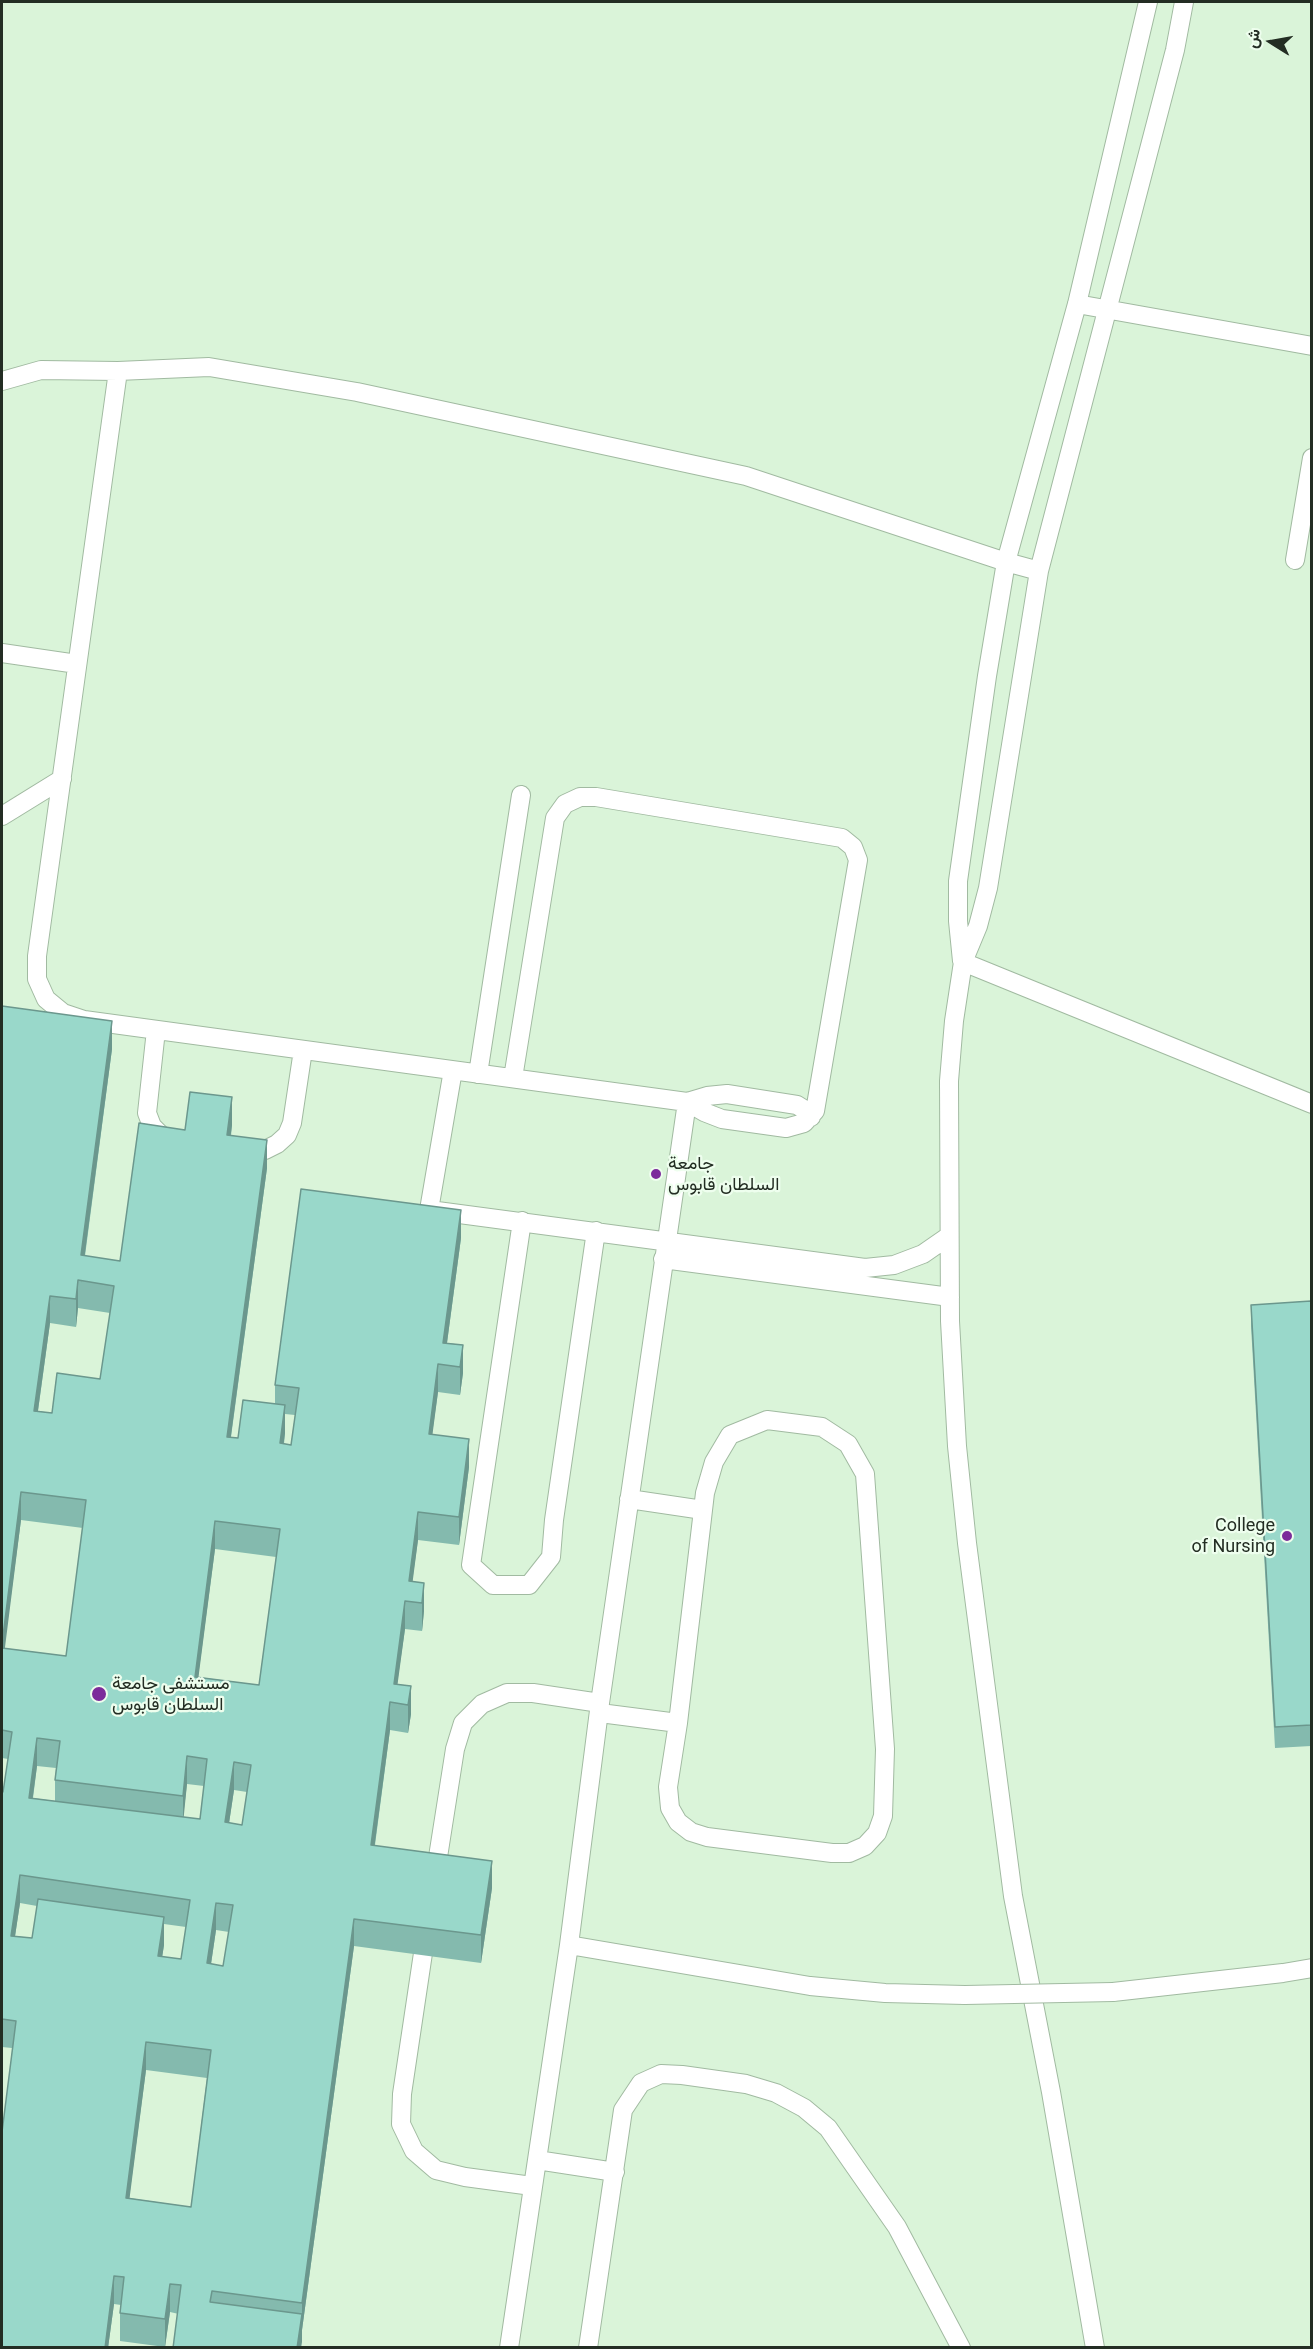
<!DOCTYPE html>
<meta charset="utf-8">
<style>
body{margin:0}
#map{position:relative;width:1313px;height:2349px;overflow:hidden;background:#daf4d9;font-family:Roboto,Vazirmatn,sans-serif}
canvas{display:block}
.frame{position:absolute;inset:0;border:3px solid #232d23;pointer-events:none}
.north{position:absolute;left:1241px;top:12px;width:60px;height:60px;-webkit-text-stroke:4px #eefeee;paint-order:stroke;rotate:281deg;font-size:16px;font-weight:700;line-height:24px;text-align:center;color:#232d23}
.north::after{content:'';display:block;margin:auto;width:21px;height:27px;background:#232d23;clip-path:polygon(50% 0,100% 100%,50% 72%,0 100%)}
</style>
<div id="map">
<canvas width="1313" height="2349"></canvas>
<div class="frame"></div>
<div class="north">ش</div>
</div>
<script>
const ctx = document.querySelector('canvas').getContext('2d');
ctx.lineJoin = 'round';
function shape(rows) {
  const path = new Path2D();
  for (const r of rows) {
    path.moveTo(r[0], r[1]);
    for (let i = 2; i < r.length; i += 2) path.lineTo(r[i], r[i + 1]);
  }
  return path;
}
function trace(path, color, width, dash) {
  ctx.strokeStyle = color;
  ctx.lineWidth = width;
  ctx.lineCap = dash ? 'butt' : 'round';
  ctx.setLineDash(dash || []);
  ctx.stroke(path);
}
function paint(path, color) {
  ctx.fillStyle = color;
  ctx.fill(path, 'evenodd');
}
function write(font, color, halo, rows, align = 'center') {
  ctx.font = font + ' Roboto,Vazirmatn,sans-serif';
  ctx.lineWidth = 4.5;
  ctx.setLineDash([]);
  ctx.textBaseline = 'middle';
  ctx.strokeStyle = halo;
  ctx.fillStyle = color;
  for (const [text, x, y, turn = 0] of rows) {
    ctx.save();
    ctx.translate(x, y);
    ctx.rotate((+turn || 0) * Math.PI / 180);
    ctx.textAlign = isNaN(turn) ? turn : align;
    if (halo) ctx.strokeText(text, 0, 0);
    ctx.fillText(text, 0, 0);
    ctx.restore();
  }
}
const lane = shape([
 [1077,304,1312,346],
 [118,371,37,956,37,979,46,999,63,1013,84,1020,687,1102,707,1096,727,1094,797,1105,805,1110,811,1117],
 [2,381,41,370,118,371,209,367,357,392,746,476,1006,562,1039,571],
 [1295,560,1312,458],
 [2,653,77,664],
 [2,816,62,779],
 [962,961,958,921,958,881,987,676,1006,562,1077,304,1148,2],
 [963,962,1312,1104],
 [156,1030,147,1113,152,1126,162,1136,171,1139],
 [478,1074,521,795],
 [513,1078,555,818,565,804,580,797,596,797,842,838,853,847,858,860,815,1111,804,1123,786,1128,722,1119,704,1112,687,1102],
 [243,1149,265,1150,277,1144,287,1135,292,1123,303,1050],
 [429,1210,453,1070],
 [437,1211,865,1268,894,1265,923,1254,949,1236],
 [522,1221,471,1565,493,1585,529,1585,551,1557,554,1520,596,1231],
 [663,1259,950,1297],
 [767,1420,822,1427,848,1444,865,1474,885,1749,883,1816,877,1833,865,1846,849,1853,832,1853,707,1837,691,1832,678,1822,670,1808,668,1787,678,1723,705,1493,714,1462,730,1435,767,1420],
 [629,1499,703,1510],
 [600,1713,678,1723],
 [435,1876,455,1749,463,1723,482,1704,507,1693,533,1693,600,1703],
 [426,1933,402,2094,401,2124,414,2151,436,2170,465,2177,532,2186],
 [569,1945,810,1986,885,1993,965,1995],
 [1113,1992,1283,1973,1312,1968],
 [537,2160,615,2172],
 [509,2348,569,1945,600,1703,687,1102],
 [588,2348,623,2110,641,2083,661,2074,682,2075,746,2084,776,2093,804,2108,828,2128,897,2227,961,2348],
 [1095,2348,1051,2092,1013,1896,967,1543,957,1446,950,1321,949,1081,954,1021,963,962,978,926,988,888,1039,571,1175,50,1184,2]
]);
const laneBridge = shape([
 [965,1995,1113,1992]
]);
const wall = shape([
 [2,1006,112,1049,85,1256,120,1261,185,1130,232,1125,231,1136,267,1168,231,1437,238,1438,275,1404,275,1385,461,1238,447,1343,463,1345,463,1373,460,1395,438,1392,432,1434,469,1467,459,1545,418,1540,412,1582,424,1583,424,1611,422,1631,405,1629,397,1684,411,1686,411,1714,408,1733,390,1730,375,1845,492,1888,481,1963,354,1946,302,2330,302,2342,170,2312,165,2347,120,2341,120,2313,121,2305,114,2304,108,2348,2,2348,12,2048,2,2047,2,1792,3,1792,8,1759,2,1758],
 [78,1308,110,1313,100,1379,52,1413,38,1411,50,1323,76,1327],
 [285,1414,295,1415,291,1445,284,1444,285,1433],
 [21,1520,83,1528,66,1656,4,1648],
 [215,1549,276,1557,259,1685,198,1677],
 [37,1766,56,1768,55,1780,55,1801,33,1798],
 [187,1784,204,1786,200,1819,183,1817],
 [234,1790,247,1792,242,1825,229,1823],
 [20,1903,37,1906,32,1938,15,1936],
 [164,1924,186,1927,181,1959,162,1957,164,1945],
 [216,1930,229,1932,223,1966,211,1964],
 [146,2070,207,2078,191,2207,129,2198],
 [1311,1301,1311,1746,1275,1748,1251,1326,1251,1305]
]);
const shadedWall = shape([
 [112,1021,112,1049,81,1283,81,1255],
 [232,1097,232,1125,227,1163,227,1135],
 [267,1140,267,1168,227,1465,227,1437],
 [461,1210,461,1238,444,1365,443,1343],
 [78,1280,78,1308,76,1327,76,1299],
 [50,1296,50,1323,34,1439,34,1411],
 [463,1345,463,1373,460,1395,460,1367],
 [438,1364,438,1392,429,1461,429,1434],
 [285,1405,285,1433,280,1471,280,1443],
 [469,1439,469,1467,459,1545,459,1517],
 [21,1492,21,1520,2,1671,2,1644],
 [418,1512,418,1540,410,1602,409,1581],
 [215,1521,215,1549,195,1704,195,1677],
 [424,1583,424,1611,422,1631,422,1603],
 [405,1601,405,1629,395,1703,394,1684],
 [411,1686,411,1714,408,1733,408,1705],
 [390,1702,390,1730,371,1872,371,1845],
 [37,1738,37,1766,29,1825,29,1798],
 [187,1756,187,1784,183,1824,183,1796],
 [234,1762,234,1790,225,1850,225,1822],
 [492,1861,492,1888,481,1963,481,1935],
 [20,1875,20,1903,11,1963,11,1936],
 [216,1903,216,1930,207,1991,207,1963],
 [164,1917,164,1945,158,1984,158,1956],
 [354,1919,354,1946,302,2330,302,2303],
 [146,2042,146,2070,126,2226,126,2198],
 [114,2276,114,2304,108,2348,105,2348],
 [170,2284,170,2312,165,2347,165,2319],
 [302,2314,302,2342,301,2348,297,2348]
]);
const building = shape([
 [2,1006,112,1021,81,1255,120,1261,139,1123,185,1130,190,1092,232,1097,227,1135,267,1140,227,1437,238,1438,243,1400,285,1405,280,1443,291,1445,299,1388,275,1385,301,1189,461,1210,443,1343,463,1345,460,1367,438,1364,429,1434,469,1439,459,1517,418,1512,409,1581,424,1583,422,1603,405,1601,394,1684,411,1686,408,1705,390,1702,371,1845,492,1861,481,1935,354,1919,302,2303,212,2291,210,2302,302,2314,297,2348,173,2348,181,2285,170,2284,165,2319,120,2313,124,2277,114,2276,105,2348,2,2348,2,2132,16,2021,2,2019,2,1792,3,1792,12,1732,2,1730,2,1648,66,1656,86,1500,21,1492,2,1644,2,1006],
 [78,1280,114,1286,100,1379,57,1373,52,1413,34,1411,50,1296,76,1299,78,1280],
 [215,1521,280,1529,259,1685,195,1677,215,1521],
 [37,1738,60,1741,55,1780,183,1796,187,1756,207,1759,200,1819,29,1798,37,1738],
 [234,1762,251,1765,242,1825,225,1822,234,1762],
 [20,1875,190,1900,181,1959,158,1956,164,1917,38,1899,32,1938,11,1936,20,1875],
 [216,1903,233,1905,223,1966,207,1963,216,1903],
 [146,2042,211,2050,191,2207,126,2198,146,2042],
 [1311,1301,1311,1725,1275,1727,1251,1305,1311,1301]
]);
const markers = [
 [656,1174,6,"#7c2b9b"],
 [1287,1536,6,"#7c2b9b"],
 [99,1694,8,"#7c2b9b"]
];
const poiNames = [
 ["جامعة",668,1164],
 ["السلطان قابوس",668,1185],
 ["College",1275,1526,"right"],
 ["of Nursing",1275,1547,"right"],
 ["مستشفى جامعة",112,1684],
 ["السلطان قابوس",112,1705]
];
trace(lane, '#a1baa1', 20);
trace(lane, '#fff', 18);
trace(laneBridge, '#a1baa1', 20, []);
trace(laneBridge, '#fff', 18);
paint(wall, '#84baae');
paint(shadedWall, '#6b978d');
paint(building, '#99d8ca');
trace(building, '#6b978d', 1.5);
for (const [x, y, r, color] of markers) {
  const dot = new Path2D();
  dot.arc(x, y, r, 0, 2 * Math.PI);
  ctx.fillStyle = color;
  ctx.fill(dot);
  trace(dot, '#eefeee', 2);
}
write('18px', '#232d23', '#eefeee', poiNames, 'left');
</script>
